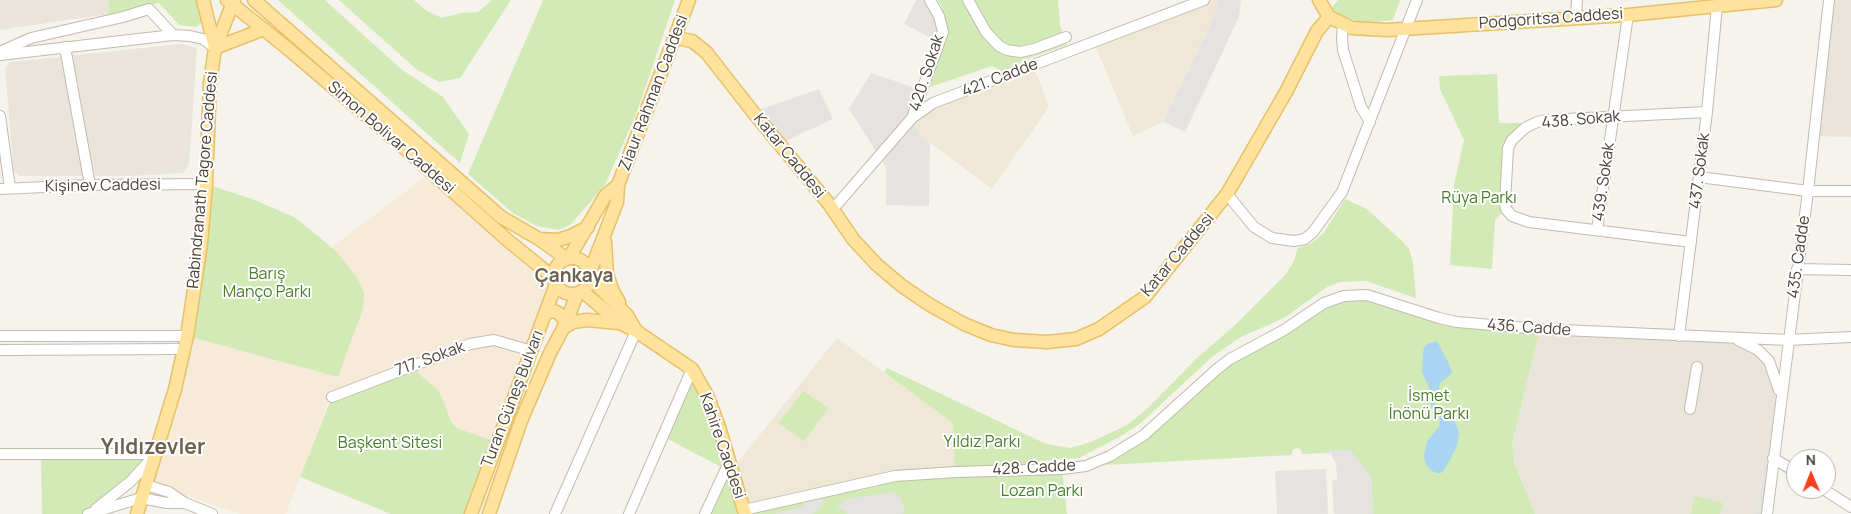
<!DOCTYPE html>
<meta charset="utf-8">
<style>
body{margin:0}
#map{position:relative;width:1851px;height:514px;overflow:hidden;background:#f6f3ec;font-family:Manrope,sans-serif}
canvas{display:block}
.north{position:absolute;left:1786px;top:449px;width:50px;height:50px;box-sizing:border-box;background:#fff;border:1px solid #b7b4b0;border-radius:50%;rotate:359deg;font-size:14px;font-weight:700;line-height:20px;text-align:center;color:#4b4439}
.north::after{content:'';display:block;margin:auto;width:18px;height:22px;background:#fc3f1d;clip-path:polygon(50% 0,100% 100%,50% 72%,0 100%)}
</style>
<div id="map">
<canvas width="1851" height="514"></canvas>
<div class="north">N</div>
</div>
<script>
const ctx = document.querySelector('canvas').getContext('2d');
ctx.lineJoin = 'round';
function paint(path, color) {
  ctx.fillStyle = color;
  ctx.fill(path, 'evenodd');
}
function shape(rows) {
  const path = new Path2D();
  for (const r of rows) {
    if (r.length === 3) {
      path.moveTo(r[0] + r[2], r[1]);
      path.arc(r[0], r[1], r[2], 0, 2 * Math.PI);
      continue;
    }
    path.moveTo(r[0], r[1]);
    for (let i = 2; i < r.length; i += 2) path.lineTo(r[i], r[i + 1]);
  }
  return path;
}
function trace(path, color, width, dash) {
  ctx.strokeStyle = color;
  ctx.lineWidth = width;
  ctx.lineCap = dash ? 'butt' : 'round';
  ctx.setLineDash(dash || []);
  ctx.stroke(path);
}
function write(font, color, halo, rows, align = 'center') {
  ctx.font = font + ' Manrope,sans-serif';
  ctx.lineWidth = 4;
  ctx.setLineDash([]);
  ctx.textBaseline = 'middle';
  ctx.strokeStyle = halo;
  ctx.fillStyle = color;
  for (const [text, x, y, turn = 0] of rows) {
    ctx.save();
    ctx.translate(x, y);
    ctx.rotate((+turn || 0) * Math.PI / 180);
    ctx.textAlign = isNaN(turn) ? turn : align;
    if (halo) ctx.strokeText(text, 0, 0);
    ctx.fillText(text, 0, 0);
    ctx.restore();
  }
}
const residential = shape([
 [0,0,108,0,109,14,0,30],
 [1829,0,1851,0,1851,137,1814,136],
 [181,44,197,48,189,165,183,173,133,176,20,176,14,171,5,69,10,62],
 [1540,329,1735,338,1758,350,1781,394,1773,458,1763,468,1757,514,1535,514,1514,460,1512,444]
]);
const commercial = shape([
 [437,168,488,212,495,227,534,262,546,281,547,290,496,442,457,428,451,422,447,413,444,402,410,366,332,393,286,514,241,514,191,497,169,492,146,485,187,336,338,377,363,309,358,279,332,247]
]);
const education = shape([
 [1204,0,1215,0,1217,5,1216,13,1163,122,1133,136,1094,43],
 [1033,65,1049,107,992,189,919,134,912,118,933,103],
 [837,338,953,423,956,472,744,510,732,470]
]);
const green = shape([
 [108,0,198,0,202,22,196,27,179,25,159,3,109,14],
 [278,0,325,0,401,69,443,97,469,134,460,163],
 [339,0,414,0,427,11,442,18,461,13,478,12,492,0,511,0,460,78,439,82,416,69],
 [543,0,675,0,637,112,605,185,570,225,559,230,537,226,513,213,468,174],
 [938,0,1058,0,1060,25,1067,45,1032,57,1001,71,992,66,930,87,947,31,942,7],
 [1338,0,1400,0,1393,20,1376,22,1360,22,1338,15,1332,8],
 [1497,74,1499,123,1521,123,1525,128,1512,140,1506,209,1495,220,1492,269,1450,265,1454,185,1464,140,1440,89,1439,76],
 [206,184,252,199,296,218,337,252,358,279,364,293,363,309,338,377,187,336],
 [1345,199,1367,209,1403,242,1409,249,1413,262,1416,298,1366,281,1340,282,1327,287,1284,318,1241,337,1213,356,1142,422,1123,435,1079,458,1039,461,1036,468,1062,469,1067,514,705,514,725,469,662,436,692,369,744,510,819,492,955,472,953,423,884,372,887,368,1046,444,1070,448,1091,442,1127,425,1147,409,1198,357,1234,326,1286,274,1294,261,1298,248,1310,244,1323,234],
 [1356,294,1439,318,1540,329,1512,444,1514,461,1535,514,1373,514,1371,476,1329,450,1329,453,1303,454,1300,449,1296,448,1293,450,1291,455,1086,466,1126,447,1217,369,1324,303],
 [410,366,438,390,444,402,451,422,457,428,496,442,471,514,391,514,300,477,332,397],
 [803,391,828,408,804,441,779,423],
 [41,454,156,454,88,514,42,514],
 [1695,496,1723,503,1720,514,1691,514]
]);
const parking = shape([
 [916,0,930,0,939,16,939,42,904,24],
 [1215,0,1241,0,1239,17,1185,132,1163,122,1216,13,1217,5],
 [871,73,921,90,912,118,919,134,930,143,929,206,886,205,886,167,849,109],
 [819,89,833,119,779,144,753,112],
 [1329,450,1350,450,1371,476,1373,514,1334,514,1332,481,1337,480,1336,464],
 [1773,458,1767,514,1757,514,1763,468],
 [1326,469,1328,514,1277,514,1275,471],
 [819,492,823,504,813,514,774,514,804,506,805,501],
 [894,492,900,497,905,508,903,514,847,514,844,510,837,509,845,499]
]);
const water = shape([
 [1437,341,1450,366,1452,373,1440,383,1439,390,1435,394,1434,401,1436,407,1442,410,1456,424,1459,432,1457,446,1445,469,1441,473,1436,473,1429,469,1425,463,1424,455,1427,441,1439,427,1440,422,1439,413,1432,410,1429,387,1422,372,1423,353,1424,348,1427,344]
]);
const minor = shape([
 [968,0,986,32,999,46,1007,50,1020,52,1034,49,1066,37],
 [1576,18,1577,0],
 [1343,24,1342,38,1343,50,1361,107,1370,122],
 [65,47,90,185],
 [2,51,31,38,123,17,149,9,173,35],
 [0,55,173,35,190,36,203,39,215,48],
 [0,116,10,188],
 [912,118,943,32,939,16,930,0],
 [1699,177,1808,191,1851,191],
 [0,189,90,185,206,184],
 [1227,194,1254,227,1272,238,1294,241,1305,239,1313,232,1342,192,1417,0],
 [833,209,912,118,933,103,1204,0],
 [1597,230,1628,15],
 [1691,242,1529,222,1512,216,1506,209,1505,203,1508,148,1512,140,1525,128,1537,122,1546,120,1707,112],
 [1797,269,1851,270],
 [0,336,187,336],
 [1679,336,1707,112,1717,6],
 [1738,340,1758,350,1769,361,1779,390],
 [0,350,184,349],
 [332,397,470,344,494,340,532,351],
 [1690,409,1697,367],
 [0,454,156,454],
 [1773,458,1796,472],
 [146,485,169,492,185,503,212,514],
 [1823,489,1851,507],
 [96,509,131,481,154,456],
 [744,510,895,476,956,472,1062,469,1086,466,1110,456,1144,435,1217,369,1230,359,1284,330,1324,303,1344,296,1367,295,1439,318,1457,322,1540,329,1788,340,1851,337],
 [88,514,141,498,167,503,185,503],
 [555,514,636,331],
 [629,514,692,369],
 [705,514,730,460],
 [1767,514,1808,191,1829,0]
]);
const major = shape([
 [203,0,215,48],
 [227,0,287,48,393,138,505,238,554,278],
 [254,0,501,217,539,239,567,259],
 [1319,0,1329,17,1352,28,1387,30,1628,15,1776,0],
 [676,38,692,41,706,52,753,112,829,204,853,239,876,264,902,286,930,305,964,324,991,335,1014,340,1047,342,1076,339,1099,329,1145,297,1227,194,1286,92,1317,31,1329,17],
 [215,48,264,29],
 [540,239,558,240,571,236,588,227],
 [605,242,607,274,612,289,619,302],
 [572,276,18],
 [569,258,605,196,618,185],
 [590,272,617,202,618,185,689,0],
 [590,278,627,315,636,331,692,369,707,395,719,427,745,514],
 [582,291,620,323,636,331],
 [545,313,554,311,560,314,566,323],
 [563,328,573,322,587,320,619,323],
 [137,514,175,389,187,336,201,244,206,184,210,83,215,48,234,0],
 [471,514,556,284],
 [489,514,521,421,550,353,566,323,577,294]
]);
const streetNames = [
 ["Podgoritsa Caddesi",1551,19,-4],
 ["420. Sokak",927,73,-72],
 ["421. Cadde",1000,78,-21],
 ["Ziaur Rahman Caddesi",654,93,-69],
 ["438. Sokak",1581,120,-5],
 ["Simon Bolivar Caddesi",391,138,41],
 ["Katar Caddesi",789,156,51],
 ["437. Sokak",1700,171,-83],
 ["Rabindranath Tagore Caddesi",203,180,-85],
 ["439. Sokak",1604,182,-82],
 ["Kişinev Caddesi",103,186,-1],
 ["Katar Caddesi",1178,255,-50],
 ["435. Cadde",1799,257,-82],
 ["436. Cadde",1529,328,4],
 ["717. Sokak",430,359,-20],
 ["Turan Güneş Bulvarı",513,399,-69],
 ["Kahire Caddesi",722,446,71],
 ["428. Cadde",1034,468,-3]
];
const parkNames = [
 ["Rüya Parkı",1479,199],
 ["Barış",267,275],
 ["Manço Parkı",267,293],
 ["İsmet",1429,397],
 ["İnönü Parkı",1429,415],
 ["Yıldız Parkı",982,443],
 ["Başkent Sitesi",390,444],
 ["Lozan Parkı",1042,492]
];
const quarterNames = [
 ["Çankaya",574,277]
];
const districtNames = [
 ["Yıldızevler",153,448]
];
paint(residential, '#eae5da');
paint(commercial, '#f7ead8');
paint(education, '#efe8d6');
paint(green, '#d2eab5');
paint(parking, '#e5e3e0');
paint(water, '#a9d4f2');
trace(minor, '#c2bbae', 12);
trace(major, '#e6c16a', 15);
trace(minor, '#fff', 10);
trace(major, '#ffe39c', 12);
write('16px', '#4b4439', '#fff', streetNames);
write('16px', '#4a7f2a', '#fff', parkNames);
write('bold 19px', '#6e6250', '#fff', quarterNames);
write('bold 21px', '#6e6250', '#fff', districtNames);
</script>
